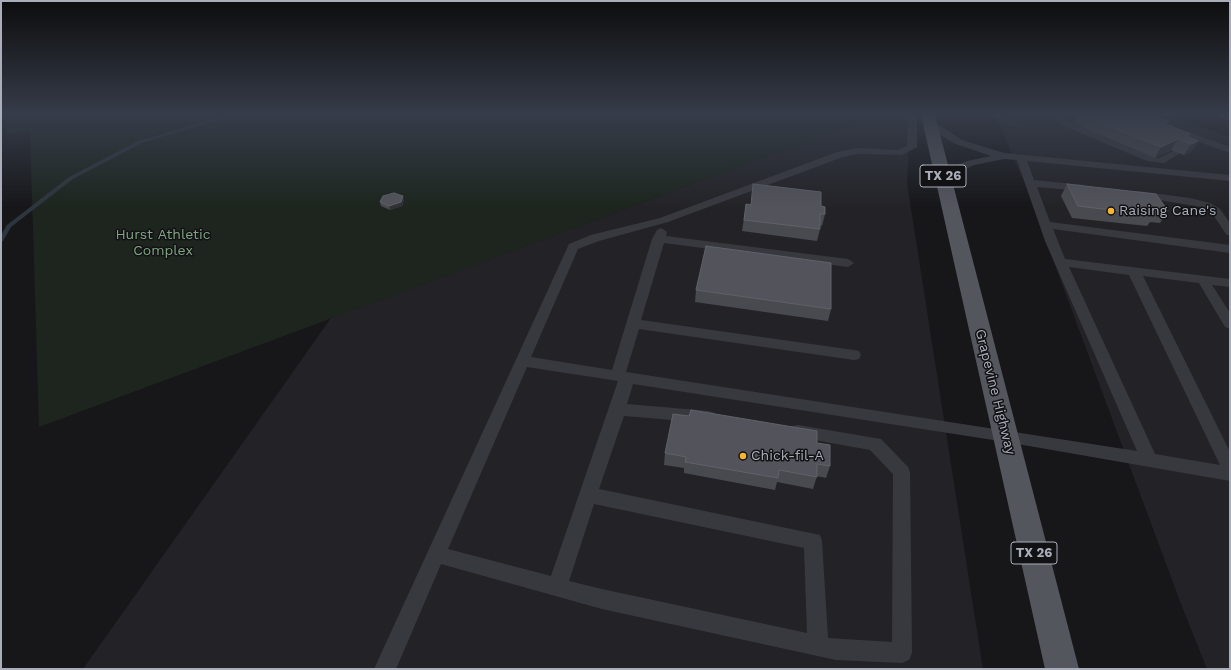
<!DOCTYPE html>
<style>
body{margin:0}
#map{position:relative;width:1231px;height:670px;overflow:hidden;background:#17171a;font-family:"Work Sans",sans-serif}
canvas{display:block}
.frame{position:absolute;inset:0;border:2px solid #a9aeba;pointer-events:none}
</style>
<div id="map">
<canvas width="1231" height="670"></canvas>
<div class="frame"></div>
</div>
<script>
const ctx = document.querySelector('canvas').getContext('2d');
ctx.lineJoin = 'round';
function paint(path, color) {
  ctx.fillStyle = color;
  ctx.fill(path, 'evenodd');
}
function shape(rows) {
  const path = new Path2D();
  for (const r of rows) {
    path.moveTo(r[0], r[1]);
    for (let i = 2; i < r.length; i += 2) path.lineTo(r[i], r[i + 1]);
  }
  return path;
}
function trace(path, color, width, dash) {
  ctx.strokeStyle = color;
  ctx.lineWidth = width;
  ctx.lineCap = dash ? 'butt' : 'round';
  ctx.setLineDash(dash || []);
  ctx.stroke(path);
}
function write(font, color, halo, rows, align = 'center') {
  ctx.font = font + ' "Work Sans",sans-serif';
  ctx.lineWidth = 3;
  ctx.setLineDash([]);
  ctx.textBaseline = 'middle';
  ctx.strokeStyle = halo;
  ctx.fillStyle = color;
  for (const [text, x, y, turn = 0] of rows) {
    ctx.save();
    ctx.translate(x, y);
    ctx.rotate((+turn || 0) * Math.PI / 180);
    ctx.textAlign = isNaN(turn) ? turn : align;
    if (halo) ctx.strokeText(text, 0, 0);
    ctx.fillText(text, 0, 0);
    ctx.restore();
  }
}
const built = shape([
 [878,115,911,115,907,183,983,669,83,669,331,318],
 [995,115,1168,115,1230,137,1230,669,1207,669,1181,604,1023,179]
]);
const green = shape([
 [7,115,878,115,39,427,30,131,7,135]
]);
const stream = shape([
 [228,115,234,115,142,143,73,179,11,227,3,241,1,242,1,235,7,225,69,177,138,141,228,115],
 [990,115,995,115,1023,126,1019,127,990,115]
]);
const service = shape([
 [908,115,919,115,917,117,917,147,902,155,858,154,843,157,668,222,599,241,578,249,531,357,612,370,652,239,657,230,661,228,667,232,666,236,848,259,854,263,848,267,664,243,641,320,854,350,859,351,861,355,859,359,854,360,639,329,626,372,1137,451,1045,241,1017,160,1004,159,974,165,947,177,939,177,938,175,939,173,967,161,991,156,956,144,938,134,925,122,930,119,962,140,1004,153,1230,175,1230,181,1027,161,1034,180,1084,185,1089,188,1084,191,1037,187,1050,222,1230,245,1230,253,1053,229,1065,259,1230,279,1230,287,1212,285,1230,313,1230,329,1225,327,1199,283,1143,276,1230,452,1230,481,1006,442,633,384,627,404,709,411,715,413,717,417,715,421,709,423,624,416,599,489,820,535,822,541,828,638,892,642,893,474,870,450,798,437,792,436,790,431,792,426,798,425,881,439,908,467,910,472,912,653,909,660,902,663,836,660,602,609,441,564,396,669,374,669,569,244,591,235,660,218,837,152,858,148,897,150,907,146,908,115],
 [1069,267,1129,275,1220,465,1155,454,1069,267],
 [527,367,618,381,551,576,448,549,527,367],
 [594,504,804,548,807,633,602,589,569,581,594,504],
 [1059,115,1069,115,1065,119,1068,121,1154,157,1159,158,1177,149,1182,152,1164,163,1147,161,1062,125,1054,119,1059,115],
 [1172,126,1230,147,1230,153,1169,131,1167,129,1169,127,1172,126],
 [1138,191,1190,198,1210,203,1220,209,1230,223,1230,236,1226,234,1212,213,1202,207,1134,196,1133,194,1138,191]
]);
const primary = shape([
 [921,115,935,115,1079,669,1045,669,921,115],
 [1219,115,1230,115,1230,120,1221,118,1219,115]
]);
const wall = shape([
 [1077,115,1140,115,1166,125,1188,137,1198,141,1191,152,1184,155,1171,150,1155,158,1073,123],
 [1067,184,1168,211,1160,223,1150,222,1147,226,1072,218,1061,196],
 [404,200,402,206,390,210,381,206,380,202],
 [746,204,821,206,825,214,822,226,820,225,820,229,817,241,742,231],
 [696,290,831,309,828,321,695,302],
 [689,416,817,443,830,466,826,478,817,476,813,489,777,482,775,490,684,473,684,468,664,465,665,453]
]);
const shadedWall = shape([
 [1169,121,1163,131,1163,123],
 [1178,139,1171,150,1155,158,1161,147],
 [1198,141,1191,152,1184,155,1191,144],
 [403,196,404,200,402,206,390,210,389,206]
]);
const building = shape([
 [1082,115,1140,115,1147,117,1153,115,1169,121,1163,123,1190,134,1186,136,1198,141,1191,144,1178,139,1161,147,1082,115],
 [753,184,821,192,821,206,825,207,825,214,820,214,820,229,744,220,746,204,751,205,753,184],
 [1067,184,1156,194,1168,211,1151,210,1154,215,1078,206,1067,184],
 [394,193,403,196,401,202,389,206,380,202,383,196,394,193],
 [706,246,831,263,831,309,696,290,706,246],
 [691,410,817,431,817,443,830,445,830,466,817,464,817,477,779,470,778,478,685,462,686,457,665,453,673,414,689,416,691,410]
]);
const markers = [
 [1111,211,4,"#f6b533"],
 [743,456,4,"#f6b533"]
];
const shields = [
 [943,176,46],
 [1034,553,46]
];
const shieldNames = [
 ["TX 26",943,176],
 ["TX 26",1034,553]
];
const poiNames = [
 ["Raising Cane's",1119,211],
 ["Chick-fil-A",751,456]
];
const parkNames = [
 ["Hurst Athletic",163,235],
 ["Complex",163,251]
];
const streetNames = [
 ["Grapevine Highway",995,392,76]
];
paint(built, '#232327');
paint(green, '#1d251e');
paint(stream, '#2d363e');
paint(service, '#38393f');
paint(primary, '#54565e');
paint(wall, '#484a4f');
paint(shadedWall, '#303135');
paint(building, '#53545b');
trace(building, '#60626a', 1);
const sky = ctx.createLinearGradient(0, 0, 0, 208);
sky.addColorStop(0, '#0d0d0e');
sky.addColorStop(0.55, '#363c49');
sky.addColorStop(1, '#363c4900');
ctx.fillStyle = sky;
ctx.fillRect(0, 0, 1231, 208);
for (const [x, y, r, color] of markers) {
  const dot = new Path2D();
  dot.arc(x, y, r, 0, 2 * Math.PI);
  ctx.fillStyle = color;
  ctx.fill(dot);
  trace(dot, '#121215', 1.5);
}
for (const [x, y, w] of shields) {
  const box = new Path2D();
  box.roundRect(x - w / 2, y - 11, w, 22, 3);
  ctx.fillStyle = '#121215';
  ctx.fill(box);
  trace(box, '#a9aeba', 1);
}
write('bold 13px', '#a9aeba', null, shieldNames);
write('14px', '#a9aeba', '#121215', poiNames, 'left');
write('14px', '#80a582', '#121215', parkNames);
write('14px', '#a9aeba', '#121215', streetNames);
</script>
